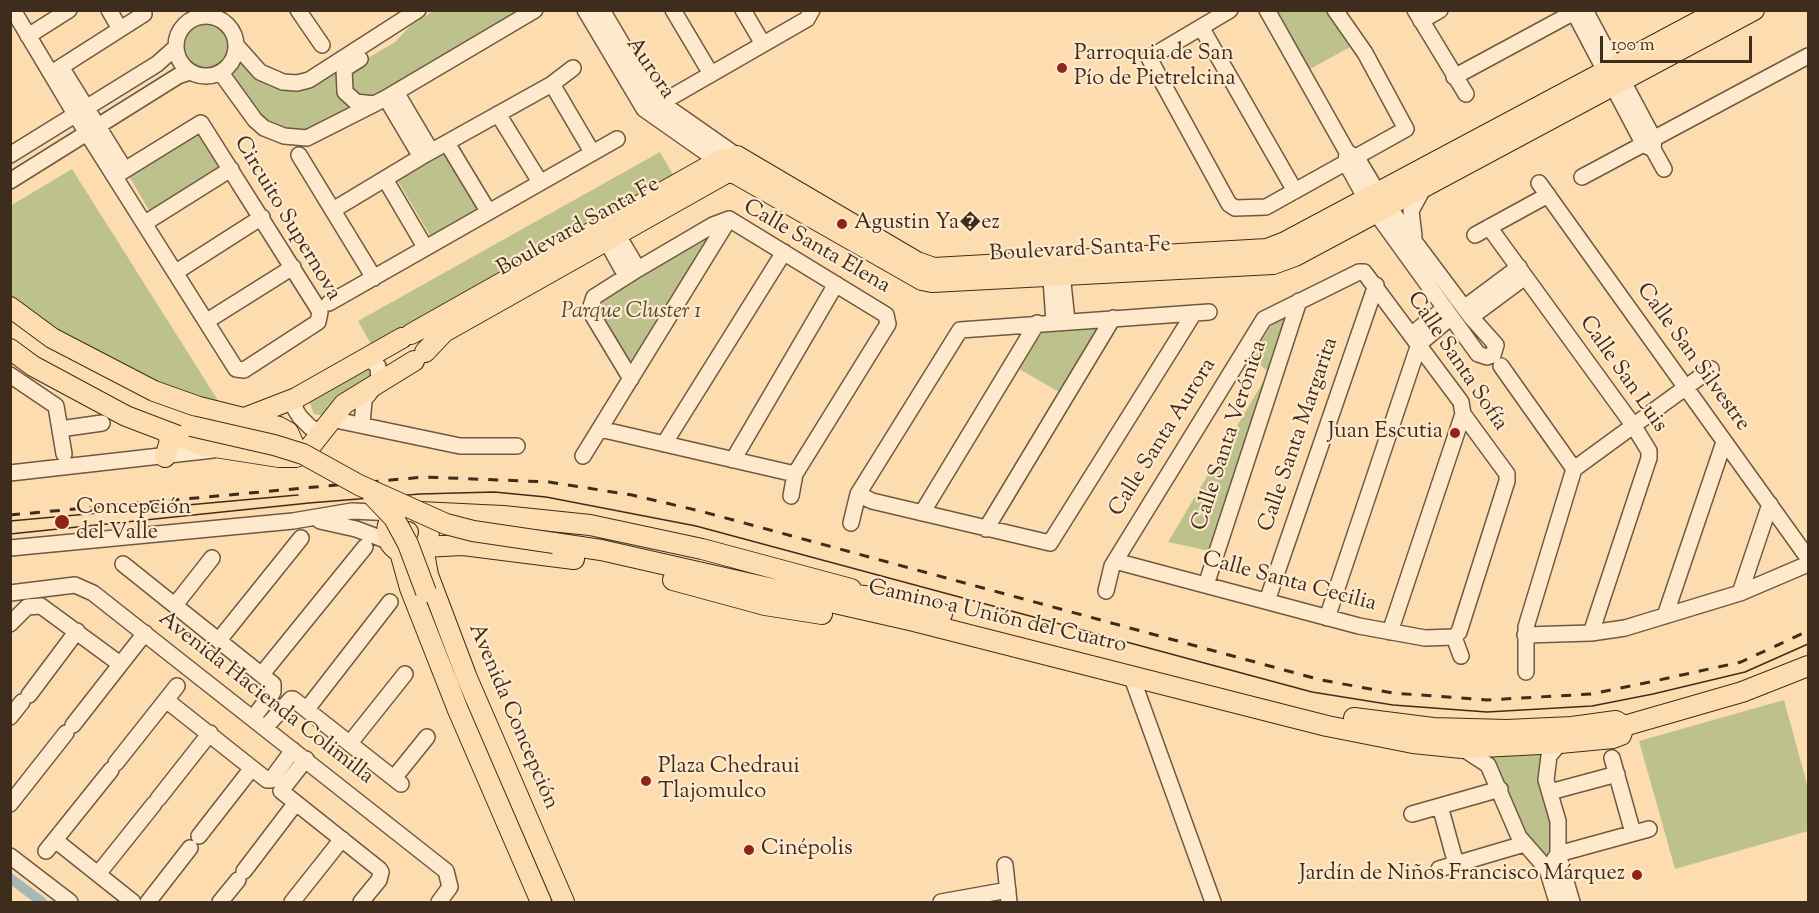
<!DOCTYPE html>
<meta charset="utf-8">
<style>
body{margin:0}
#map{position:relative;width:1819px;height:913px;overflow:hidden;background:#fdddb0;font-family:"Sorts Mill Goudy",serif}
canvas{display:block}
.frame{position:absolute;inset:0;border:12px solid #3e2d1d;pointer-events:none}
.scale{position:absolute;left:1600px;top:36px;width:152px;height:27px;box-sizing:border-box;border:3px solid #3e2d1d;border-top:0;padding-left:8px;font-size:18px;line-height:21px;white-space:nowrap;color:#3e2d1d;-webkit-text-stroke:4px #fee9cc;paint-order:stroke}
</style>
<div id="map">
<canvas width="1819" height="913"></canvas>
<div class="frame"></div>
<div class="scale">100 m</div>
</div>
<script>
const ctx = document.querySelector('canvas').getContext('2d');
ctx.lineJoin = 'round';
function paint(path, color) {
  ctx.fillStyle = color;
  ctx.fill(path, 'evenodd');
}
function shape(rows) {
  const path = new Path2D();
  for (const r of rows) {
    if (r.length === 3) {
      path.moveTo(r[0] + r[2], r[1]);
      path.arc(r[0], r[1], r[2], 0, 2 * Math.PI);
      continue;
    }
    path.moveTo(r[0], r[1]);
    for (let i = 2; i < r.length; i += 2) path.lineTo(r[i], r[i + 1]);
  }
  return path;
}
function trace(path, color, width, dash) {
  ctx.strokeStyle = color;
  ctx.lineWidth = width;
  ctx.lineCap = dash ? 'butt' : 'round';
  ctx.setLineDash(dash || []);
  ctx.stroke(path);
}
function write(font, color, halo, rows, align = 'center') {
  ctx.font = font + ' "Sorts Mill Goudy",serif';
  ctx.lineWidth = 4.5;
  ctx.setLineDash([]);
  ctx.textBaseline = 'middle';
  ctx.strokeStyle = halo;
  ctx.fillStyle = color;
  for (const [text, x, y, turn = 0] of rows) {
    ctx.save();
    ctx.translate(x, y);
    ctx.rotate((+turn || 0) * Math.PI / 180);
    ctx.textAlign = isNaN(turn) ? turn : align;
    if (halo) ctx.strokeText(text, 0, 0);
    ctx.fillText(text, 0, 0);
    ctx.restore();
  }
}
const green = shape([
 [433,11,522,11,368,100,352,95,351,68,395,42,411,25],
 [1276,11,1327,11,1352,46,1310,69],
 [207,46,22],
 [239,63,264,83,279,88,334,72,338,74,353,109,306,133,274,127,262,119,234,77,233,70],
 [202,128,226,166,150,212,127,173],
 [445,150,480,209,431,237,396,178],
 [660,152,673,175,371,344,358,321],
 [72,169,219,402,190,396,156,384,57,331,11,295,10,206],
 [704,237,710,239,630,370,598,316,599,298],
 [1287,311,1291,316,1210,551,1168,542,1269,372,1251,358,1276,318],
 [1095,326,1100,332,1061,393,1019,369,1044,329],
 [363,366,372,370,373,374,324,416,314,414,309,401],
 [1784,700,1808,788,1808,831,1675,869,1639,741],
 [1544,753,1552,814,1551,853,1545,856,1524,837,1484,756]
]);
const canal = shape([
 [10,878,42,902]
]);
const minor = shape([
 [13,10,75,114,236,369,244,370,318,322,320,312,317,307,201,123,115,176],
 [109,10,120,29],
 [298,10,322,45],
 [585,10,644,109,718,161],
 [602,10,654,98,737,156],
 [673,10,711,74],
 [743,10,763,44],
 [1230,10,1149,58,1229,204,1235,208,1266,207,1406,129,1365,53,1335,10],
 [1267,10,1347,152,1346,163,1366,199,1478,354,1487,357,1493,355,1496,345,1471,317,1378,193,1357,158,1347,152],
 [1415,10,1466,94],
 [1573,10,1644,145,1653,149],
 [1585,10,1649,130,1654,139,1653,149,1664,169],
 [206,46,30],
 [1421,21,1440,10],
 [1201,27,1295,191],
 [28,36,69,10],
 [236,45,260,72,283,82,297,83,309,80,418,10],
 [360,59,344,69,345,92,356,102,374,104],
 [61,67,125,170],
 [53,72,144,14],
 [221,73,255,120,264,128,284,136,307,138,386,98,535,10],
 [1454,77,1578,10],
 [552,84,592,152],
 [396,92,431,151],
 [386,98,421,157],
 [654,107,807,19,812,10],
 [498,114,540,182],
 [447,143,488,211],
 [10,155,157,64,176,47],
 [299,155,374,278],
 [1582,177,1808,56],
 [385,179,425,247],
 [10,181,178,76,190,72],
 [1539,183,1808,558],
 [333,210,421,157,552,84,573,68],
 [145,223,231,169],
 [613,227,638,269],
 [1489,227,1633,425,1649,451,1649,458,1591,633],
 [602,233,626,276],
 [1475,235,1548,195],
 [1414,236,1411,211,1424,187],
 [1061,264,1067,321],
 [1050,265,1054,322],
 [176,272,262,217],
 [329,303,617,139],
 [1464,308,1519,267],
 [1471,317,1525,277],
 [207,321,293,267],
 [1412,334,1445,308],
 [1419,344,1451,317],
 [1501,366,1574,469],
 [10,375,56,406,64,454],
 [631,379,593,316,591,306,594,297,638,269,713,225,729,219,886,315,888,324,795,474,791,496],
 [296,398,295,409,300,417,310,427,321,432],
 [331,419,460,446,517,446],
 [362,425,364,400,379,381,378,366,367,358],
 [60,429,102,423],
 [600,429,795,474],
 [664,444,784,252],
 [583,456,729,219],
 [733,460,836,284],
 [1574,469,1711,369],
 [10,473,213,450],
 [858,494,872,501,1050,543,1194,313],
 [922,513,1037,323],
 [320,521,356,529,388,541],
 [851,523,858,494,960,330,1209,312],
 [986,529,1113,318],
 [10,548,293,521,352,511,395,513],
 [1115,561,1359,626,1425,638,1454,637],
 [123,564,273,684,273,692,253,718],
 [1206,585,1299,301],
 [1106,591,1112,566,1264,319,1359,272,1364,272,1461,402,1463,414,1507,474,1507,481,1459,632,1454,637,1461,656],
 [10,593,75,585,93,593,446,871,450,887,439,902],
 [1740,593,1770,504],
 [1267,601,1376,285],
 [175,605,212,558],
 [1665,616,1724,442],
 [1327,618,1419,344],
 [10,624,27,607,41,606,120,664],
 [1390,632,1463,414],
 [1525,635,1591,633,1625,628,1740,593,1808,564],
 [219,640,301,538],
 [1526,672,1526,627,1574,469],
 [262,674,365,547],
 [1131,675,1213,902],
 [29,695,77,631],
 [166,700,267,780,271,780,293,750],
 [307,709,390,602],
 [10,717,22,702],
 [73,725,145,633],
 [265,728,291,699,293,699,401,784],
 [350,743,405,674],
 [1560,743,1549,756,1546,780,1558,821,1558,854,1572,902],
 [1462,748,1488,765,1519,837,1547,869,1557,902],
 [1612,758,1633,833],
 [306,759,281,791,379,869,381,872,379,880,361,902],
 [116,763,177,686],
 [394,778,427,737],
 [1550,792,1617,774],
 [158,799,210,733],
 [10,804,66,733],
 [1440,806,1456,864],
 [1412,814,1500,789],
 [199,836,252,768],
 [55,840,133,902],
 [46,851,111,770],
 [10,856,70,902],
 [1554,860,1558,854,1649,829],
 [1005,865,1009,902],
 [1439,869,1524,844],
 [244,871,295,804],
 [98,874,154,804],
 [148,902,190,848],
 [220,902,238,880],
 [292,902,342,839],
 [941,902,1008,890]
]);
const major = shape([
 [10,307,52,338,154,391,199,407,279,427,288,432,294,445,292,453,286,457],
 [411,334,718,161,737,156,917,262,934,268,1267,249,1285,242,1720,10],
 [10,349,33,366,126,416,202,445,279,457,296,457,306,452,344,404,414,361],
 [425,352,444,332,728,172,736,174,922,280,932,282,1273,264,1295,256,1754,10],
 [247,417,296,398,402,338],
 [165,457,170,441,167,432],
 [408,532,21],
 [420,512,503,516,590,525,702,549,851,589],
 [554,543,601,550,914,621,1327,726,1413,743,1462,748,1560,743,1613,738,1621,735,1624,726],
 [400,552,410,588,458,710,541,902],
 [673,580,765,605,822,614],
 [832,593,876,597,942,614],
 [1354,718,1433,728,1507,730,1572,727,1616,721,1624,726],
 [1624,726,1742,692,1808,666],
 [564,902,467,678,428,575,423,547,463,545,574,559]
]);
const tram = shape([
 [10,521,298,495],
 [10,534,309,503,420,494,494,492,546,497,696,526,1312,692,1393,705,1487,712,1592,706,1653,694,1745,672,1808,644]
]);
const rail = shape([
 [10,515,424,477,549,482,632,495,700,511,1321,680,1393,693,1487,700,1591,694,1650,682,1741,662,1808,631]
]);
const majorBridge = shape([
 [191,426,274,445,303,454,359,485,446,524,473,531,554,543],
 [373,496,394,518,408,544,426,592]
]);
const markers = [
 [1062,68,6,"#8f2418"],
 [842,224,6,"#8f2418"],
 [1455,433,6,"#8f2418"],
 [62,522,8,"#8f2418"],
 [646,781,6,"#8f2418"],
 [749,850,6,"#8f2418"],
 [1637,875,6,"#8f2418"]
];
const poiNames = [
 ["Parroquia de San",1074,55],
 ["Pío de Pietrelcina",1074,80],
 ["Agustin Ya�ez",854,224],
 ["Juan Escutia",1443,433,"right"],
 ["Concepción",76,509],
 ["del Valle",76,534],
 ["Plaza Chedraui",658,768],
 ["Tlajomulco",658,793],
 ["Cinépolis",761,850],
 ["Jardín de Niños Francisco Márquez",1625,875,"right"]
];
const streetNames = [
 ["Aurora",649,69,56],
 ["Circuito Supernova",286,219,59],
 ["Boulevard Santa Fe",579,228,-29],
 ["Calle Santa Elena",816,248,30],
 ["Boulevard Santa Fe",1080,251,-3],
 ["Calle San Silvestre",1692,358,54],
 ["Calle Santa Sofía",1456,362,56],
 ["Calle San Luis",1622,375,55],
 ["Calle Santa Margarita",1300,435,-71],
 ["Calle Santa Verónica",1231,436,-72],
 ["Calle Santa Aurora",1164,438,-58],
 ["Calle Santa Cecilia",1289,583,15],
 ["Camino a Unión del Cuatro",997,618,13],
 ["Avenida Hacienda Colimilla",265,699,38],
 ["Avenida Concepción",512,717,67]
];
const parkNames = [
 ["Parque Cluster 1",631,313]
];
paint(green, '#bdc28d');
trace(canal, '#a4b9b6', 10);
trace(minor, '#6e5942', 18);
trace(major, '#3e2d1d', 22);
trace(minor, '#fee9cc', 15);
trace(major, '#fdddb0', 20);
trace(tram, '#3e2d1d', 1.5);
trace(rail, '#3e2d1d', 3, [10, 10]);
trace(majorBridge, '#3e2d1d', 22, []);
trace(majorBridge, '#fdddb0', 20);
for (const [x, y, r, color] of markers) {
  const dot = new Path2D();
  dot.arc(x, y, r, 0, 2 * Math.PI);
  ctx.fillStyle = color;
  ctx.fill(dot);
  trace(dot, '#fee9cc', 2);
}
write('22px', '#3e2d1d', '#fee9cc', poiNames, 'left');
write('22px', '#3e2d1d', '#fee9cc', streetNames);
write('italic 22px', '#574b33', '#fee9cc', parkNames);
</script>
